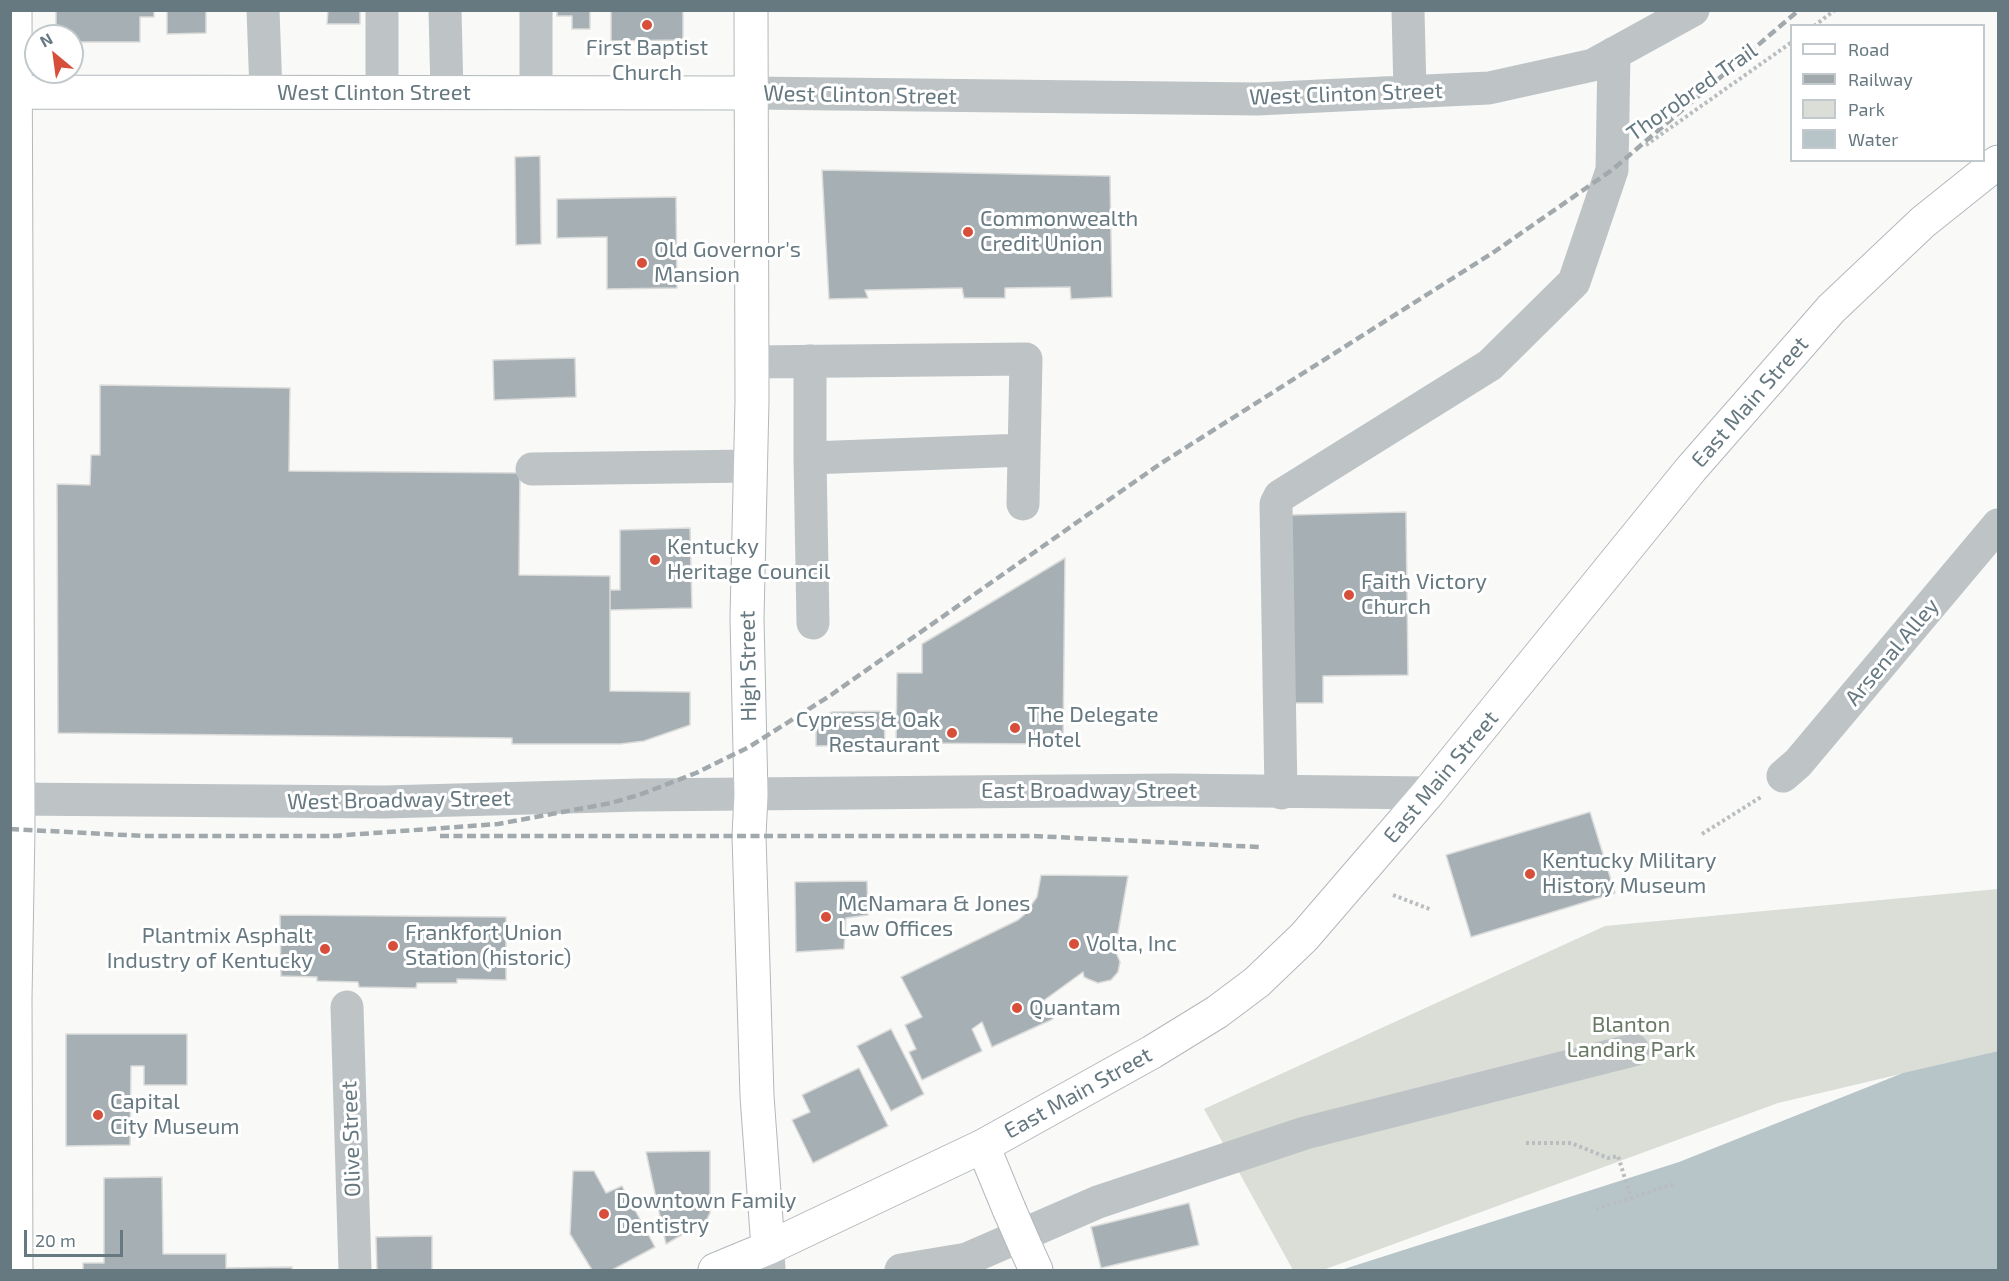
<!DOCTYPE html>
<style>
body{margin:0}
#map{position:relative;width:2009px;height:1281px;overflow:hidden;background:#f9f9f8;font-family:"Exo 2",sans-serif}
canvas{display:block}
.frame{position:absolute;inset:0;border:12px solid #667880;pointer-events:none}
.legend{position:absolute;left:1790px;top:24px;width:195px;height:138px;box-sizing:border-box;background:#fff;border:2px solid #c2c9cc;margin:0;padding:8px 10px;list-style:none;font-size:18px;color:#667880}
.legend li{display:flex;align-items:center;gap:12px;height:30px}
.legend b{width:30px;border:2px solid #c2c9cc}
.north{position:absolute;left:24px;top:24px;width:60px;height:60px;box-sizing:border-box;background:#fff;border:2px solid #c2c9cc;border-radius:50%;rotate:331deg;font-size:16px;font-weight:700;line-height:24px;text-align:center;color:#667880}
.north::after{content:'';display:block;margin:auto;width:21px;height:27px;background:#d74f3a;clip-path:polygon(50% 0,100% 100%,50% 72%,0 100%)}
.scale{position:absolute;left:24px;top:1230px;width:99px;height:27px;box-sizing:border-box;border:3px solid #667880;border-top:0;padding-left:8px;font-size:18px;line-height:21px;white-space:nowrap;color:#667880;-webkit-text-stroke:4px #fff;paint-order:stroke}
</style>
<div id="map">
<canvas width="2009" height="1281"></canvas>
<div class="frame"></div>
<ul class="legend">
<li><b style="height:8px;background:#fff"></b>Road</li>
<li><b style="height:8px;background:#a1a9ad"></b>Railway</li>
<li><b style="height:16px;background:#daded7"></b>Park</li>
<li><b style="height:16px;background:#b8c5c8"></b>Water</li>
</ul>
<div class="north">N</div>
<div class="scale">20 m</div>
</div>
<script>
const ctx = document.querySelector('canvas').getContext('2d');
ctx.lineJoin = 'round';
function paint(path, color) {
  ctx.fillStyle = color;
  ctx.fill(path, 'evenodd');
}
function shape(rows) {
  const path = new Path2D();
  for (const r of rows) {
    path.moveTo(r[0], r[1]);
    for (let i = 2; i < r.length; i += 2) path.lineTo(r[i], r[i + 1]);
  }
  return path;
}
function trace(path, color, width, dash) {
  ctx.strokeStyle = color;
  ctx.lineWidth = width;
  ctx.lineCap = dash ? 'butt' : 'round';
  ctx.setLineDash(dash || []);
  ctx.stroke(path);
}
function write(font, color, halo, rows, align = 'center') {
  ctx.font = font + ' "Exo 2",sans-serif';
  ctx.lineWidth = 6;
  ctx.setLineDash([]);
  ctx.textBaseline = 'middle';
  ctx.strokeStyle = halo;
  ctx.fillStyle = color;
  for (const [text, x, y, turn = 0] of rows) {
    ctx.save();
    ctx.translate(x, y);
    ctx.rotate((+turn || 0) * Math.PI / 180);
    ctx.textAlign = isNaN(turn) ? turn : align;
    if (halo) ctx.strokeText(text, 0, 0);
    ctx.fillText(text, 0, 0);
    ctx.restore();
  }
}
const green = shape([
 [1998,889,1998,1051,1778,1103,1323,1270,1293,1270,1204,1109,1605,926]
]);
const water = shape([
 [1998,1051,1998,1270,1341,1270,1679,1162,1903,1073]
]);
const building = shape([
 [56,10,154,10,154,17,140,17,140,42,72,42,72,36,56,36,56,10],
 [167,10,206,10,206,33,167,34,167,10],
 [328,10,360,10,360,24,327,24,328,10],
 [557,10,590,10,590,29,572,29,572,16,557,16,557,10],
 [611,10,683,10,683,40,611,41,611,10],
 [540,156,541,244,516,245,515,157,540,156],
 [822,170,1110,176,1112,297,1071,299,1070,287,1005,288,1005,298,964,298,962,288,865,290,868,298,829,299,822,170],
 [676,197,677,288,607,289,607,237,557,238,557,199,676,197],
 [575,358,576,397,494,400,493,360,575,358],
 [100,385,290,388,289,471,520,473,519,575,610,576,610,691,690,692,690,725,644,741,620,744,512,744,512,738,58,733,57,484,90,485,91,455,100,455,100,385],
 [1406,512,1408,675,1323,676,1323,703,1293,703,1291,515,1406,512],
 [690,528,692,608,610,610,610,590,620,590,620,530,690,528],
 [1065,558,1063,744,896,743,897,673,922,673,922,644,1065,558],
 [884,711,885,745,816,746,816,725,821,718,832,712,884,711],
 [1590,812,1615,893,1471,937,1446,855,1590,812],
 [1041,875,1128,876,1115,950,1120,962,1118,972,1111,980,1098,983,1088,979,1084,977,1083,972,1043,1001,1053,1019,992,1047,982,1022,972,1029,982,1051,922,1080,909,1052,916,1049,905,1025,922,1017,901,977,1018,920,1024,915,1037,897,1041,875],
 [867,881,868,915,846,918,844,949,796,952,795,882,867,881],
 [280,915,506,917,506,980,457,979,457,983,417,983,416,988,359,987,358,982,317,981,317,977,281,976,280,915],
 [891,1029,924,1094,891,1111,857,1046,891,1029],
 [66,1034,187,1034,187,1085,144,1085,144,1066,131,1066,130,1145,66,1146,66,1034],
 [859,1068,888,1126,813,1163,792,1120,810,1112,802,1095,859,1068],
 [710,1151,710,1213,706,1221,666,1244,646,1152,710,1151],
 [573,1171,594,1171,606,1193,622,1186,655,1247,612,1270,592,1270,570,1234,573,1171],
 [162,1177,163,1254,226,1254,226,1268,292,1267,292,1270,83,1270,83,1263,104,1263,104,1178,162,1177],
 [1189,1203,1199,1245,1101,1268,1091,1227,1189,1203],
 [432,1236,432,1270,377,1270,376,1237,432,1236]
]);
const path = shape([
 [1814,26,1835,10],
 [1646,145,1792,42],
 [1702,834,1761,797],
 [1393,895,1432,910],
 [1526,1143,1571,1143,1608,1158,1618,1156,1631,1198],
 [1596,1209,1674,1184]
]);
const minor = shape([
 [263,10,266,92],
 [445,10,447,93],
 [1408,10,1410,92],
 [382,93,382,10],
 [536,93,536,10],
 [751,93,1257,99,1489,88,1593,65,1693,10],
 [810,361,810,458,1024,450],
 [752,362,1026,359,1023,504],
 [810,458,813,623],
 [532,469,751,466],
 [1783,776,1798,763,1998,525],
 [1281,793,1276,504,1280,496,1490,365,1574,282,1612,170,1614,53],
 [10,799,384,802,639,795,1172,790,1428,793],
 [347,1007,355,1270],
 [768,1248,769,1270],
 [901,1270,967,1259,1098,1202,1305,1133,1633,1050]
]);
const major = shape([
 [15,10,18,829,15,998,16,1270],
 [751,10,752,401,747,618,751,795,749,836,757,1096,768,1248],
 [10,92,751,93],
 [983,1146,1009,1209],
 [1026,1248,1036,1270],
 [715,1270,768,1248,983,1146,1152,1052,1217,1012,1257,982,1304,937,1428,793,1691,469,1831,309,1923,222,1998,162]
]);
const rail = shape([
 [10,829,144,836,341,836],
 [333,836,498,824,611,803,639,795,696,773,749,747,831,695,1160,464,1494,252,1612,170,1799,10],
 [440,836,1034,836,1259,847]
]);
const majorBridge = shape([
 [1009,1209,1026,1248]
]);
const markers = [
 [647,25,6,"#d74f3a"],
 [968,232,6,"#d74f3a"],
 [642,263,6,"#d74f3a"],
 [655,560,6,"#d74f3a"],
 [1349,595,6,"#d74f3a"],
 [1015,728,6,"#d74f3a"],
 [952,733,6,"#d74f3a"],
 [1530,874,6,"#d74f3a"],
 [826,917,6,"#d74f3a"],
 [1074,944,6,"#d74f3a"],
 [393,946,6,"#d74f3a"],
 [325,949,6,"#d74f3a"],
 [1017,1008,6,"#d74f3a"],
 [98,1115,6,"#d74f3a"],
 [604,1214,6,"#d74f3a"]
];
const poiNames = [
 ["First Baptist",647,48,"center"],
 ["Church",647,73,"center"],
 ["Commonwealth",980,219],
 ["Credit Union",980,244],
 ["Old Governor's",654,250],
 ["Mansion",654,275],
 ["Kentucky",667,547],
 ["Heritage Council",667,572],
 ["Faith Victory",1361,582],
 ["Church",1361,607],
 ["The Delegate",1027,715],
 ["Hotel",1027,740],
 ["Cypress & Oak",940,720,"right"],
 ["Restaurant",940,745,"right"],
 ["Kentucky Military",1542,861],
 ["History Museum",1542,886],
 ["McNamara & Jones",838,904],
 ["Law Offices",838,929],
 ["Frankfort Union",405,933],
 ["Station (historic)",405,958],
 ["Plantmix Asphalt",313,936,"right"],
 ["Industry of Kentucky",313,961,"right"],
 ["Volta, Inc",1086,944],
 ["Quantam",1029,1008],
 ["Capital",110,1102],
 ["City Museum",110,1127],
 ["Downtown Family",616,1201],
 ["Dentistry",616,1226]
];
const streetNames = [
 ["Thorobred Trail",1692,92,-35],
 ["West Clinton Street",374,93],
 ["West Clinton Street",1346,94,-2],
 ["West Clinton Street",860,95,1],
 ["East Main Street",1750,402,-49],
 ["Arsenal Alley",1892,652,-50],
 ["High Street",748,666,-91],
 ["East Main Street",1441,777,-50],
 ["East Broadway Street",1089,791],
 ["West Broadway Street",399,800,-1],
 ["East Main Street",1078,1093,-29],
 ["Olive Street",351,1139,-92]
];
const parkNames = [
 ["Blanton",1631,1025],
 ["Landing Park",1631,1050]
];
paint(green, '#daded7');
paint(water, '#b8c5c8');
paint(building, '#a6b0b4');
trace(building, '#dbdbda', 1.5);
trace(major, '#b2b8bb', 35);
trace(path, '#b9bdbf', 4, [3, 3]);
trace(minor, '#bec4c6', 33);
trace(major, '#fff', 33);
trace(rail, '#a1a9ad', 4.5, [9, 4.5]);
trace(majorBridge, '#b2b8bb', 35, []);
trace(majorBridge, '#fff', 33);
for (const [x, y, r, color] of markers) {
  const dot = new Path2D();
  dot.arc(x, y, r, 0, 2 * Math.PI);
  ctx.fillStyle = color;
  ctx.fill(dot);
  trace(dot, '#fff', 2);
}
write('22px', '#667880', '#fff', poiNames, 'left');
write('22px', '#667880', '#fff', streetNames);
write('22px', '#6a7965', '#fff', parkNames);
</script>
